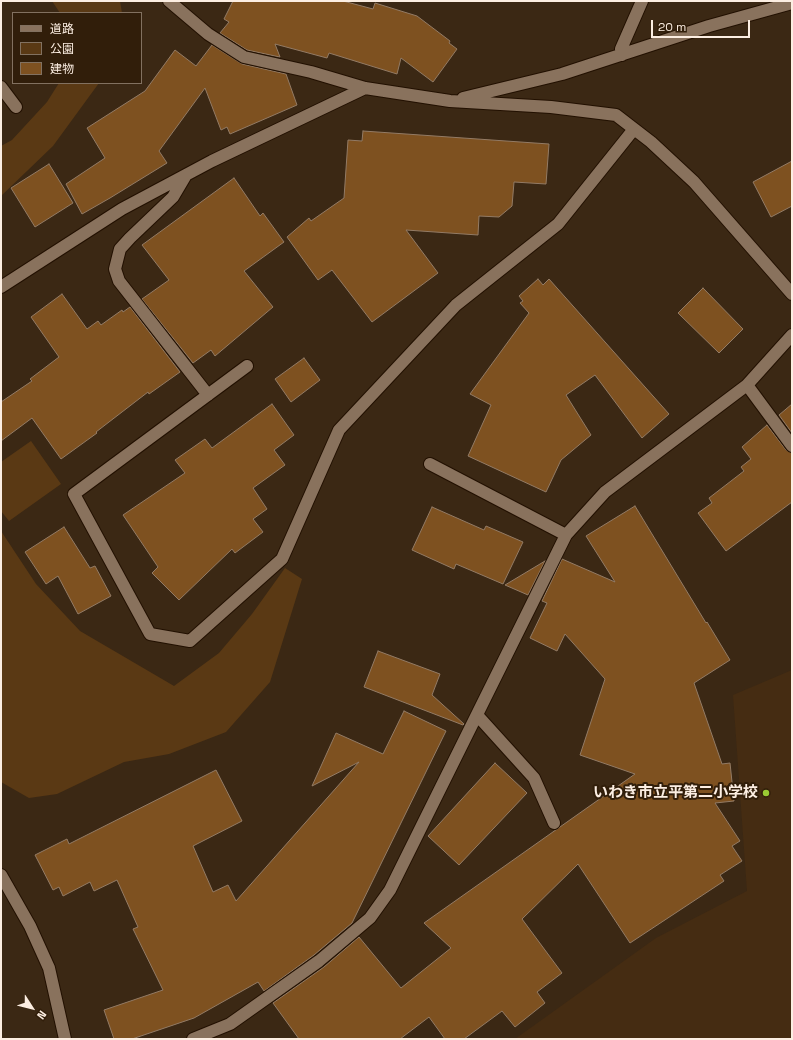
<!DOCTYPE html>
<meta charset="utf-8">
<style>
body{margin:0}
#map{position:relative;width:793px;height:1040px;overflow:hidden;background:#3b2814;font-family:"Space Grotesk","Noto Sans JP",sans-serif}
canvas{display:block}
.frame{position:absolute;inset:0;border:2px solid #fceee2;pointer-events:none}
.legend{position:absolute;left:12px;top:12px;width:130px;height:72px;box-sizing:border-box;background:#311e0a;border:1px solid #827160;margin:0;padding:5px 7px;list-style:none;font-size:12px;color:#fceee2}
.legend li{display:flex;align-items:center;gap:8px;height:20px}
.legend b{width:20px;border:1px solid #827160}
.north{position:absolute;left:12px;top:988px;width:40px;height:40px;-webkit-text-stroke:3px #311e0a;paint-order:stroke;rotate:126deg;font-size:11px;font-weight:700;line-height:16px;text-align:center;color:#fceee2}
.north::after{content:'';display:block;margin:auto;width:14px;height:18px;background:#fceee2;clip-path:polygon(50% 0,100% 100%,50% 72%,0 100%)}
.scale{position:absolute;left:651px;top:20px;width:99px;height:18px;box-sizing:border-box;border:2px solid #fceee2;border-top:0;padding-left:5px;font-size:12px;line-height:14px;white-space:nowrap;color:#fceee2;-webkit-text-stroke:3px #311e0a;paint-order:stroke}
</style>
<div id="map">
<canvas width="793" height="1040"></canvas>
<div class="frame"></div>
<ul class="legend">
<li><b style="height:5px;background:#89725d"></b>道路</li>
<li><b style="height:11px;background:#5a3914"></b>公園</li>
<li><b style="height:11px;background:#7e5120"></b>建物</li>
</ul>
<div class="north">N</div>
<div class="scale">20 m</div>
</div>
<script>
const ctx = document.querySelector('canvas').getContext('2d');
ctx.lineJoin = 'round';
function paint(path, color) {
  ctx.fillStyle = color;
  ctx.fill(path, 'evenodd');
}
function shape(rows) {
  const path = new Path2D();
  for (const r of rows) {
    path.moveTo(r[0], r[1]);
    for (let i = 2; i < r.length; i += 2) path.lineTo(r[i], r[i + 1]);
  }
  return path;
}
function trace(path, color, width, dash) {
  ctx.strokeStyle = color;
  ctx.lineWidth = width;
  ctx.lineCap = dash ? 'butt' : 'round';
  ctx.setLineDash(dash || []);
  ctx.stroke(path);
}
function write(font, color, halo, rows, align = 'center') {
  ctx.font = font + ' "Space Grotesk","Noto Sans JP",sans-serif';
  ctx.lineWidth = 4;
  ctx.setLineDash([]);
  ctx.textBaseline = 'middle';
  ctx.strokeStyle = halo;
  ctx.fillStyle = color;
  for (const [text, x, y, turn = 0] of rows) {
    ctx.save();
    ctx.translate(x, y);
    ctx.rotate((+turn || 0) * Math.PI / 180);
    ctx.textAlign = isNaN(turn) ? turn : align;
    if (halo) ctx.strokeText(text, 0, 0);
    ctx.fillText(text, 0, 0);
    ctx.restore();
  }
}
const built = shape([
 [792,670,792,1039,515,1039,656,938,747,891,733,695]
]);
const green = shape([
 [52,1,120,1,122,13,60,13],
 [59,83,99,83,53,146,1,196,1,146,12,140,47,102],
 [31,441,61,484,9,521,1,511,1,462],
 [1,531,36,584,80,631,174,686,219,653,252,614,285,568,302,579,270,682,226,732,169,754,124,762,57,794,29,798,1,782]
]);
const building = shape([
 [233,1,343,1,373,9,375,3,417,16,450,41,449,43,457,49,433,82,401,58,397,74,329,53,327,58,275,44,280,57,247,50,220,33,229,22,224,19,233,1],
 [212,45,242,64,286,74,297,105,230,134,227,127,221,130,205,88,159,151,167,163,110,198,82,214,66,184,105,158,87,128,145,91,175,50,196,66,212,45],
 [363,131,549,144,546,184,514,182,512,206,499,217,479,216,478,235,406,230,438,273,372,322,332,270,318,280,287,237,309,218,311,221,344,198,348,140,362,141,363,131],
 [792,161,792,206,771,217,753,182,792,161],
 [49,164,73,203,35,227,11,188,49,164],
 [234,178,260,216,263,213,284,242,244,271,273,307,215,356,211,350,193,363,142,299,169,280,142,245,234,178],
 [538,279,543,285,549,279,669,414,642,438,595,375,566,395,591,435,561,460,546,492,468,456,491,405,470,394,529,313,520,303,523,301,519,296,538,279],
 [703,288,743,329,719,353,678,313,703,288],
 [62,294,87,329,98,321,101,325,122,310,123,312,130,307,180,372,149,394,148,392,96,432,97,433,61,459,32,418,1,441,1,402,32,381,30,379,59,357,31,317,62,294],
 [304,358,320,380,291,402,275,379,304,358],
 [272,404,294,435,274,450,285,465,253,488,267,509,253,519,263,532,235,553,232,549,179,600,152,573,158,567,123,515,185,473,175,460,205,439,212,448,272,404],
 [792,404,792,433,779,415,792,404],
 [767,425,786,450,792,453,792,502,726,551,698,513,712,503,709,498,744,471,741,467,751,459,742,447,767,425],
 [635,506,706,623,707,622,730,660,694,683,722,764,730,763,734,801,715,803,740,841,732,846,742,861,720,875,724,881,630,943,578,864,522,919,562,973,537,992,545,1003,515,1027,502,1011,464,1039,445,1039,429,1017,400,1039,299,1039,273,1003,324,967,359,937,401,988,451,948,424,923,635,774,580,755,605,679,565,634,557,651,530,638,547,603,542,601,562,559,615,582,586,536,635,506],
 [432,507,484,530,486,526,523,542,503,584,456,564,454,569,412,550,432,507],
 [64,527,90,568,95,566,111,596,78,614,58,576,46,584,25,552,64,527],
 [545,561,528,595,505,585,545,561],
 [378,651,440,674,432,695,464,724,463,725,364,687,378,651],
 [404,711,446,731,352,923,314,955,264,991,258,982,194,1018,132,1039,114,1039,104,1010,163,990,133,929,138,927,117,880,94,891,90,882,63,896,59,887,53,890,35,855,67,839,69,844,216,770,242,821,193,846,213,892,228,885,236,901,359,762,312,786,336,733,383,754,404,711],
 [495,763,527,793,459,865,428,836,495,763]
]);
const minor = shape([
 [169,1,208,34,244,57,311,72,365,88,450,101,551,107,616,115,651,142,694,182,792,294],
 [622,55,621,49,642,1],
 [1,87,16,107],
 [463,98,562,74,709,26,792,3],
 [186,175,173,197,130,238,120,249,115,269,119,281,208,395],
 [1,287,122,209,212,161,365,88],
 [247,366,74,494,150,634,190,641,282,559,339,430,456,305,558,224,634,129],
 [747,385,792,446],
 [430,464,566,535],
 [477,715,534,778,554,823],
 [193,1039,230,1024,319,961,370,918,390,890,566,535,605,492,747,385,792,335]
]);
const tertiary = shape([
 [1,875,30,926,49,968,65,1039]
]);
const markers = [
 [766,793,4,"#9bcb33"]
];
const poiNames = [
 ["いわき市立平第二小学校",758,793]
];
paint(built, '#452c12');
paint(green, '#5a3914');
paint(building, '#7e5120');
trace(building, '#937b65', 1);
trace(minor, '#221000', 14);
trace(tertiary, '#221000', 14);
trace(minor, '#89725d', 12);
trace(tertiary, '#89725d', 12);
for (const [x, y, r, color] of markers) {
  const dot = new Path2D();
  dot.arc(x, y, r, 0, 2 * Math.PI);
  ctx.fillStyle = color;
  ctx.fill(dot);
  trace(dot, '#311e0a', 1.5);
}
write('bold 15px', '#fceee2', '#311e0a', poiNames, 'right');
</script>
